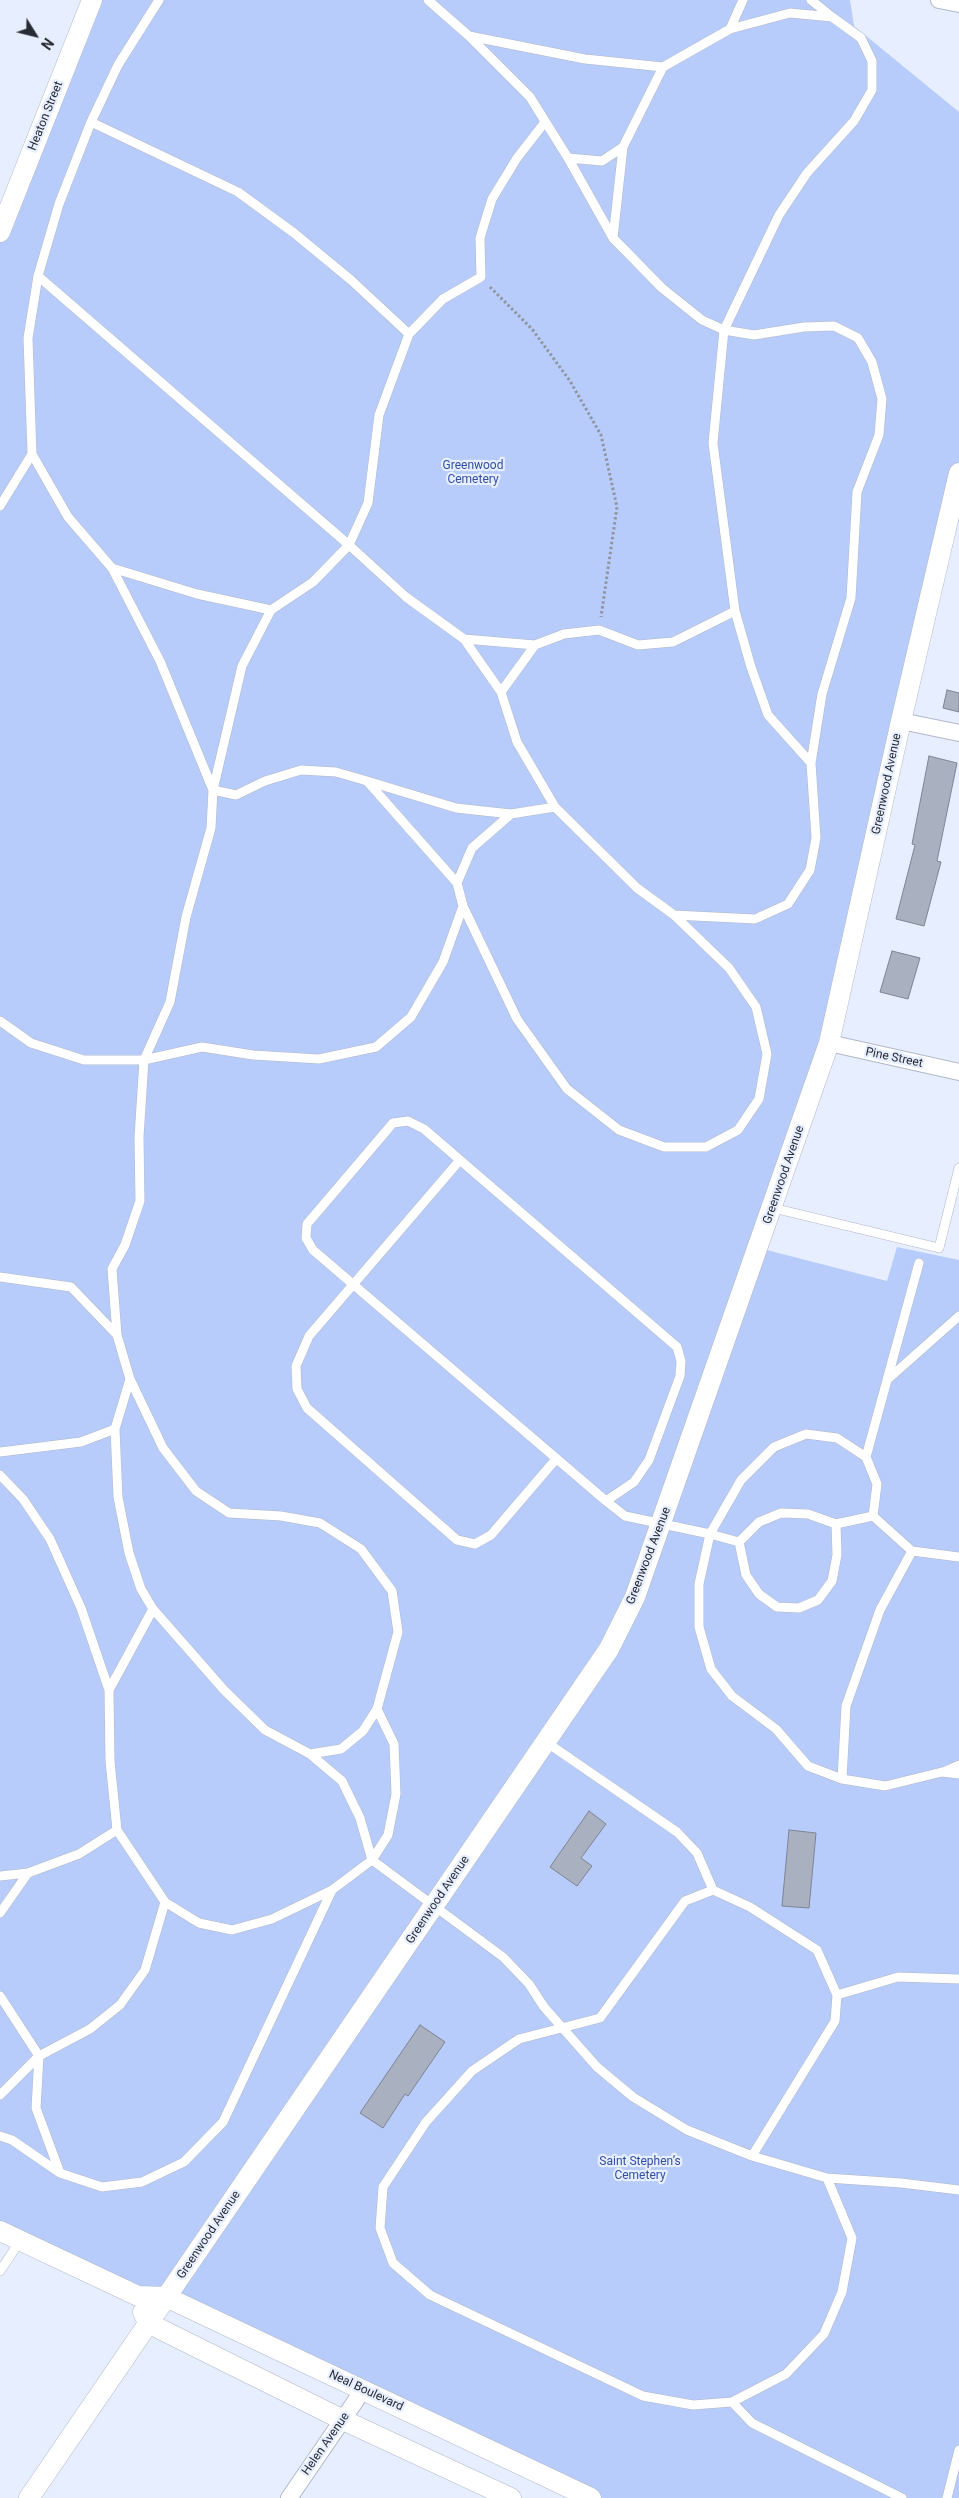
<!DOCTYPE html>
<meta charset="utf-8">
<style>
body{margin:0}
#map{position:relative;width:959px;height:2498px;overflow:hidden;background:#e6eeff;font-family:Roboto,sans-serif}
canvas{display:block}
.north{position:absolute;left:10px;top:10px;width:50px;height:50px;-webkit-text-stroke:4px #e6eeff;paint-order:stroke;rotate:126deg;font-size:14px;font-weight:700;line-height:20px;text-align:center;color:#282b31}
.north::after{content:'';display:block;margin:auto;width:18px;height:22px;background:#282b31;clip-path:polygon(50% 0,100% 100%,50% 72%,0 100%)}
</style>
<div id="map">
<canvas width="959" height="2498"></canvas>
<div class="north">N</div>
</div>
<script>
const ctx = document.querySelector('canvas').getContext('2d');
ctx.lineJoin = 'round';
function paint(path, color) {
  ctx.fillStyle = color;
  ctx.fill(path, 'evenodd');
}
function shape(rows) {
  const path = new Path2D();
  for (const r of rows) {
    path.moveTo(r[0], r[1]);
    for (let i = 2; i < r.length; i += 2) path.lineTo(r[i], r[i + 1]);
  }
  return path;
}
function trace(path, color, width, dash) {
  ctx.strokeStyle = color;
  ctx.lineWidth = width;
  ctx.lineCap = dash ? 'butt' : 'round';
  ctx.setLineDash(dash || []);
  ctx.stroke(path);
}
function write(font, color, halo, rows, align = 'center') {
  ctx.font = font + ' Roboto,sans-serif';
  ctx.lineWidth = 4.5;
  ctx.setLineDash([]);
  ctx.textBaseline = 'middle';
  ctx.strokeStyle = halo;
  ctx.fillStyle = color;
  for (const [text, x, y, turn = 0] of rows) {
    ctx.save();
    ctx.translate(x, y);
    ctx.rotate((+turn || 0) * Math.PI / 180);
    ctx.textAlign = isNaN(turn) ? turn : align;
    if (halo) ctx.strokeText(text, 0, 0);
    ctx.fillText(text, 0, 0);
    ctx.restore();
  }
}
const green = shape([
 [92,0,850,0,854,26,959,112,959,473,829,1043,759,1248,887,1281,897,1247,959,1260,959,2498,591,2498,0,2231,0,232]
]);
const building = shape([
 [947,690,959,693,959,712,943,708,947,690],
 [929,756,957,763,937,861,941,862,924,926,896,919,915,845,912,844,929,756],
 [892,951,920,958,908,999,880,992,892,951],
 [589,1811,606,1824,581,1858,592,1866,577,1886,550,1867,589,1811],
 [789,1830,816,1833,809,1908,782,1906,789,1830],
 [420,2025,445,2042,408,2096,405,2094,383,2128,360,2113,420,2025]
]);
const path = shape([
 [490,287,532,329,570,381,601,435,617,507,601,617]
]);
const service = shape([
 [159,0,118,65,91,122,59,204,38,276,28,338,32,454,68,517,112,568,160,661,213,790,211,828,186,917,170,1002,144,1060,139,1137,140,1201,125,1245,112,1269,117,1335,130,1379,115,1429,118,1497,129,1553,141,1589,153,1609,224,1690,265,1730,310,1754,342,1781,360,1818,372,1860,503,1957,529,1984,544,2007,597,2067,633,2097,687,2130,752,2156,827,2178,901,2183,959,2190],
 [428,0,469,36,530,97,568,158,613,238,623,147,602,161,568,158],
 [730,29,743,0],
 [469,36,585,59,663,67,623,147],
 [663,67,730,29,790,13,832,17,811,0],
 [91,122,238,192,294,233,351,280,409,334],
 [613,238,662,288,702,320,724,330,754,335,804,327,834,326,858,338,872,362,882,399,879,435,857,492,851,598,822,694,811,763,816,838,810,870,788,904,755,919,674,915],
 [38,276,349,545,406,597,464,639],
 [0,506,32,454],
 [112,568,197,594,271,610,313,582,349,545,368,503,379,415,409,334,443,299,481,277,480,238,492,199,517,158,545,122],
 [271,610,242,666,213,790,236,795,265,781,301,770,336,772,367,781,457,883,472,848,511,814,456,808,367,781],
 [535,645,564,634,599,630,638,645,673,642,735,611],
 [501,692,464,639,535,645,501,692,517,742,555,807,511,814],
 [811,763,768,715,751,667,735,611,713,443,724,330,779,215,807,173,854,121,872,90,872,61,861,38,832,17],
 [457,883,463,906,517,1019,567,1089,619,1130,664,1147,706,1147,738,1130,759,1099,767,1054,756,1007,729,968,674,915,637,888,555,807],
 [0,1021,31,1043,84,1060,144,1060,202,1047,253,1055,319,1059,376,1047,411,1017,443,962,463,906],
 [460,1160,309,1336,296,1366,297,1389,307,1408,457,1540,475,1544,491,1535,556,1459],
 [773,1208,939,1248,959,1168],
 [0,1277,71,1287,117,1335],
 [130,1379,163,1448,196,1491,229,1513,281,1516,320,1523,361,1549,392,1591,398,1632,377,1709],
 [887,1380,959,1316],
 [0,1452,81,1442,115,1429],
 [866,1457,919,1263],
 [0,1475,23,1499,50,1539,81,1608,109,1690],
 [606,1501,634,1482,649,1460,680,1376,681,1361,677,1347,424,1129,408,1121,393,1123,307,1224,306,1238,313,1250,606,1501,625,1516,710,1534,739,1542,746,1575,759,1594,777,1607,799,1608,818,1600,832,1581,837,1555,836,1524,808,1514,781,1513,759,1522,739,1542],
 [836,1524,873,1516,877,1484,866,1457,837,1438,806,1434,774,1447,741,1480,710,1534,699,1584,699,1627,711,1669,732,1696,776,1729,808,1766,842,1779,846,1706,880,1610,912,1551,873,1516],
 [912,1551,959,1557],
 [153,1609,109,1690,110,1761,117,1830,165,1902,199,1923,232,1930,272,1919,332,1890,372,1860,388,1835,396,1794,394,1744,377,1709,363,1731,341,1749,310,1754],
 [546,1742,677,1832,697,1853,713,1890],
 [943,1772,959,1765],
 [842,1779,885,1786,942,1772,959,1774],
 [0,1876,28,1873,79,1854,117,1830],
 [0,1913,28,1873],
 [837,1995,898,1977,959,1979],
 [0,1996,39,2056,36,2108,60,2173,12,2140,0,2136],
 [0,2095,39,2056,90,2029,120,2005,145,1970,165,1902],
 [752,2156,835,2021,837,1995,817,1950,750,1907,713,1890,685,1901,600,2018,519,2039,472,2071,426,2122,383,2187,380,2228,393,2263,430,2295,643,2396,693,2405,732,2402,786,2374,824,2334,842,2292,852,2238,827,2178],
 [60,2173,102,2187,142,2182,184,2162,223,2122,332,1890],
 [0,2271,20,2241],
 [732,2402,752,2423,902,2498],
 [947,2498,959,2450]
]);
const minor = shape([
 [939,0,959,4],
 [901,721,959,733],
 [829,1043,959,1072],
 [289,2498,363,2390]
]);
const tertiary = shape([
 [0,232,92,0],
 [0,2231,138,2296,166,2297,591,2498],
 [143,2312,148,2323,343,2420,511,2498],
 [29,2498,609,1649,635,1597,829,1043,901,721,959,473]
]);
const streetNames = [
 ["Heaton Street",46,116,-68],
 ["Greenwood Avenue",887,784,-78],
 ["Pine Street",894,1058,12],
 ["Greenwood Avenue",784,1175,-71],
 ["Greenwood Avenue",649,1556,-69],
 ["Greenwood Avenue",438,1900,-56],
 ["Greenwood Avenue",209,2235,-56],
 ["Neal Boulevard",366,2391,25],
 ["Helen Avenue",326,2444,-55]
];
const parkNames = [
 ["Greenwood",473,466],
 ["Cemetery",473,480],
 ["Saint Stephen’s",640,2162],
 ["Cemetery",640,2176]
];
paint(green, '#b7ccfb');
paint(building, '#a9b0c0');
trace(building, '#7e8493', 1);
trace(service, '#b1b8c8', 10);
trace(minor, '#b1b8c8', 18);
trace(tertiary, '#b1b8c8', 21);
trace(path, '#9095a1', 3, [2.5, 2.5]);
trace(service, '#fff', 9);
trace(minor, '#fff', 16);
trace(tertiary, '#fff', 20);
write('12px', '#282b31', '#e6eeff', streetNames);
write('12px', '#334fa4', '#e6eeff', parkNames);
</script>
